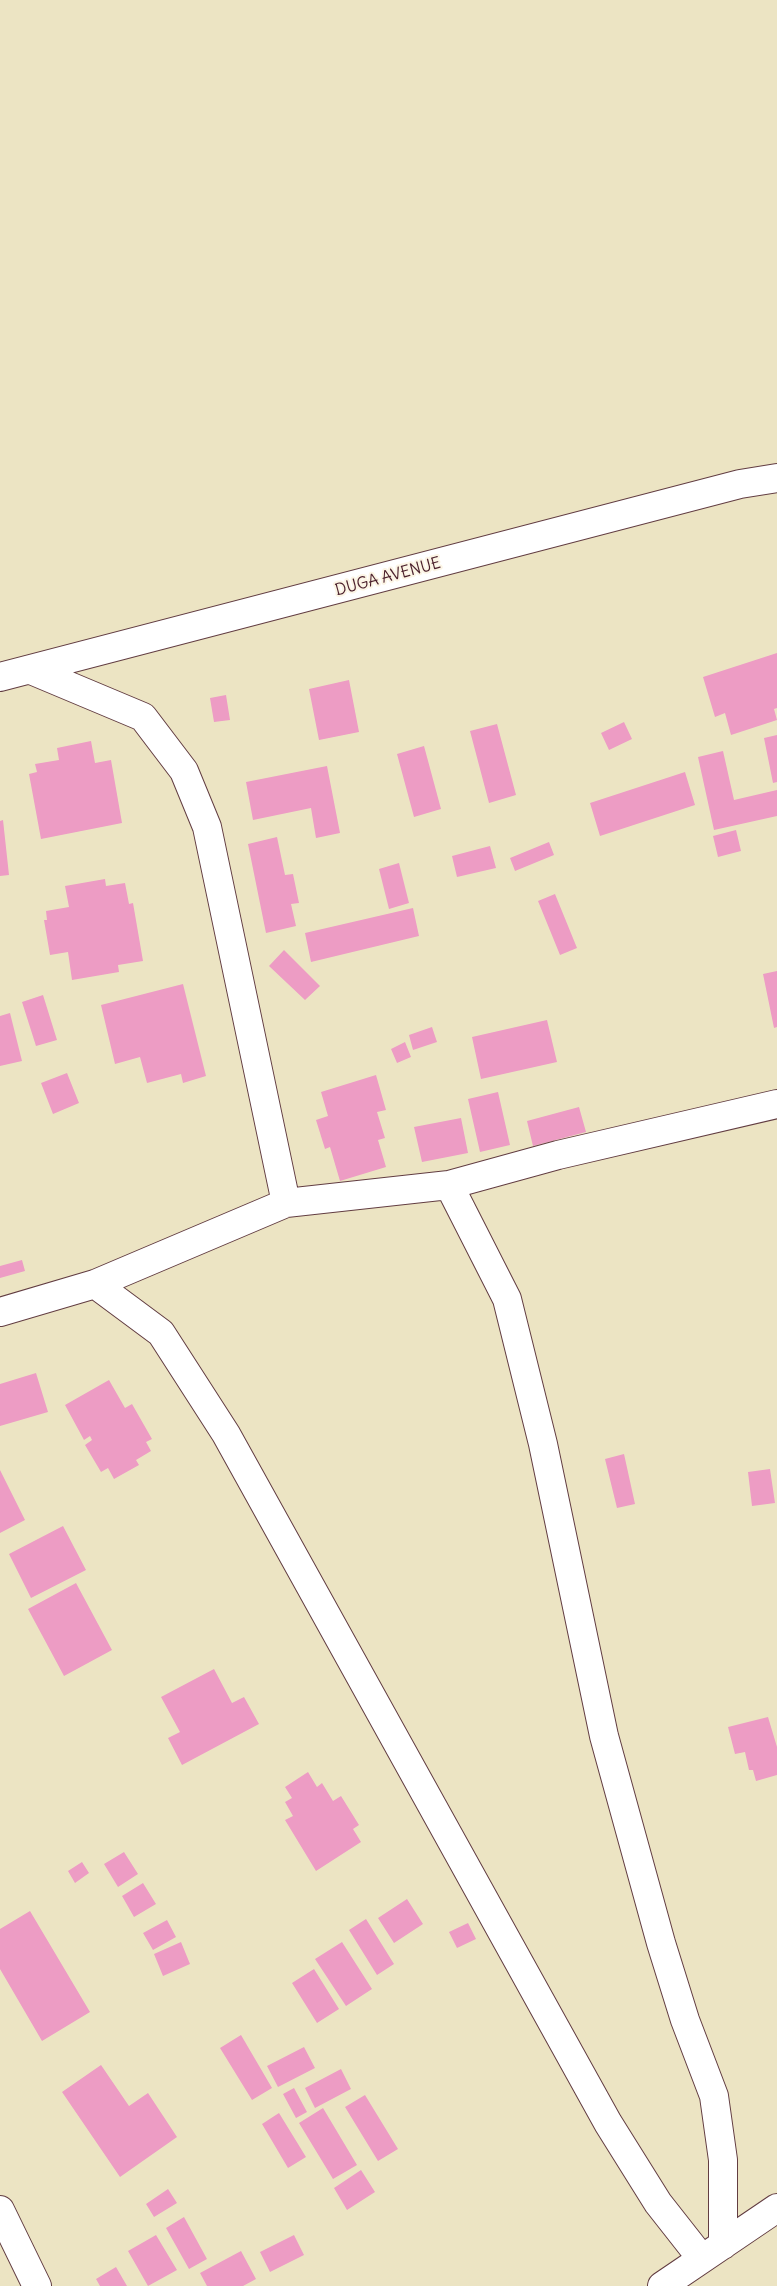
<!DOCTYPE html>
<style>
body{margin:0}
canvas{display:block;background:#ece4c3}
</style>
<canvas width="777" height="2286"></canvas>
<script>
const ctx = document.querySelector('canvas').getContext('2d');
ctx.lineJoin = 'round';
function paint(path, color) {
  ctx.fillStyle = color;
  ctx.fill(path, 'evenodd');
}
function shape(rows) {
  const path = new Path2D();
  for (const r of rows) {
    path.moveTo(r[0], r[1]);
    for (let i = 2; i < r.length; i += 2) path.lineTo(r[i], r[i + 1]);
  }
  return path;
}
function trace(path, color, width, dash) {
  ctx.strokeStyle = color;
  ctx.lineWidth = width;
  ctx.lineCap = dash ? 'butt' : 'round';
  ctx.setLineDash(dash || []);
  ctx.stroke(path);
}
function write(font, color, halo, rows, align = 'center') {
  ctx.font = font + ' Delius,sans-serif';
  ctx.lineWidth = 4;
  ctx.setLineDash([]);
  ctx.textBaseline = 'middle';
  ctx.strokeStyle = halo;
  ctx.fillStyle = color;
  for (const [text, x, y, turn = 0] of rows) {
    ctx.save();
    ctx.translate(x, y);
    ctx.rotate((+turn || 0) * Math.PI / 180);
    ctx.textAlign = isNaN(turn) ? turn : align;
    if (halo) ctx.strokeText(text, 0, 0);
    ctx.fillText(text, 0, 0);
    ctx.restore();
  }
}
const building = shape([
 [777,653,777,708,774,709,777,720,731,735,725,713,715,717,703,677],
 [349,680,359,732,319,740,309,689],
 [226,695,230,720,214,722,210,698],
 [624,722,632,739,609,750,601,733],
 [497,724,516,795,489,803,470,731],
 [777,735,777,782,773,783,764,738],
 [91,741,95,763,111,760,122,823,41,839,29,774,37,772,35,764,59,760,57,748],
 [424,746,441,809,414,817,397,754],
 [723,751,734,800,777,790,777,816,714,830,698,757],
 [327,766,340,833,316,838,311,808,253,820,246,782],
 [685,772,695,805,600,836,590,803],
 [3,820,9,875,0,876,0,821],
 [736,830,741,851,718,857,713,836],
 [277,837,285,875,293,874,299,903,291,904,296,926,266,933,248,844],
 [549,842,554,855,515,871,510,858],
 [490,846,496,868,457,877,452,856],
 [399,863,409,903,389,909,379,869],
 [105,879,106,886,125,883,129,904,133,903,143,961,118,965,119,972,72,980,68,952,50,955,44,920,47,920,46,911,69,907,65,886],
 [555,894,577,948,560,955,538,901],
 [413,908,419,936,311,962,305,933],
 [284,950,320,986,305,1000,269,966],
 [777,971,777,1027,774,1028,763,974],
 [183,984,206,1076,183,1083,181,1074,147,1083,140,1057,115,1064,101,1005],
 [43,995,57,1040,36,1046,22,1002],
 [10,1013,22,1061,0,1066,0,1016],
 [547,1020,557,1062,481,1079,472,1037],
 [432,1027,437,1042,413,1050,409,1035],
 [405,1042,411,1057,397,1063,391,1049],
 [67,1073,79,1103,53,1114,41,1083],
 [376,1075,386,1110,377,1112,385,1138,378,1140,386,1167,340,1181,330,1147,325,1149,316,1120,328,1116,321,1092],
 [498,1092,510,1145,480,1152,468,1099],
 [579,1107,586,1132,533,1146,527,1121],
 [461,1118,468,1153,422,1162,414,1127],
 [22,1260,25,1271,0,1278,0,1266],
 [36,1373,48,1412,0,1426,0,1384],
 [109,1380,125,1408,132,1404,152,1439,146,1442,151,1451,136,1460,139,1465,114,1479,108,1468,101,1472,85,1445,92,1440,90,1436,84,1440,65,1405],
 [624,1454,635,1504,617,1508,605,1459],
 [770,1469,775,1503,752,1506,748,1472],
 [0,1470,25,1520,0,1533],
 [63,1526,86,1570,31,1598,9,1554],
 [76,1583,112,1650,64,1676,28,1609],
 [214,1669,232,1703,244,1697,259,1724,182,1765,168,1738,180,1732,161,1697],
 [768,1717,777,1747,777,1775,756,1781,753,1770,749,1770,745,1752,735,1754,728,1727],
 [308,1772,317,1787,322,1783,333,1801,341,1796,359,1825,353,1829,361,1842,316,1871,285,1820,293,1816,285,1802,292,1798,285,1787],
 [124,1852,138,1874,118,1887,104,1864],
 [82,1862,89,1873,75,1883,68,1871],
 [143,1883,156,1904,134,1917,122,1896],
 [407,1899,423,1924,394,1943,378,1918],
 [30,1911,90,2012,42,2041,0,1969,0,1929],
 [366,1919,394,1964,377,1975,349,1930],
 [167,1920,176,1937,153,1950,143,1933],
 [468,1923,476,1939,457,1948,449,1932],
 [181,1942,190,1964,163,1976,154,1954],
 [342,1942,372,1989,346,2006,315,1959],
 [314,1969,339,2009,317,2023,292,1983],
 [241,2035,272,2088,252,2100,220,2048],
 [304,2047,315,2068,278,2087,267,2066],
 [101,2065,129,2106,148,2093,177,2137,120,2177,62,2092],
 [341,2069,351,2089,315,2108,305,2088],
 [294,2088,307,2112,296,2118,283,2094],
 [365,2095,398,2149,378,2161,345,2107],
 [323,2108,357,2165,333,2179,299,2123],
 [279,2113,306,2157,288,2168,262,2124],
 [361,2170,375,2192,347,2210,334,2188],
 [168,2189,177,2203,154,2217,146,2204],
 [184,2217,207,2259,189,2269,166,2228],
 [156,2235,177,2270,148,2286,128,2251],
 [294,2235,304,2255,270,2272,260,2252],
 [241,2251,256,2279,243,2286,207,2286,200,2273],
 [116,2267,127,2286,100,2286,96,2279]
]);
const minor = shape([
 [31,670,143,717,184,771,207,827,286,1203],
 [0,677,740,484,777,478],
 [449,1185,507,1299,543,1444,604,1736,661,1943,685,2020,714,2096,723,2160,723,2245],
 [95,1284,161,1333,226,1434,608,2123,658,2203,702,2259],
 [0,1312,95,1284,286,1203,449,1185,558,1155,777,1104],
 [0,2210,37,2286],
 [662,2286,777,2208]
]);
const streetNames = [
 ["DUGA AVENUE",388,577,-15]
];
paint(building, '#ed9cc4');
trace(minor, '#623d42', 30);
trace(minor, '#fff', 28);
write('16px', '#4a1f2b', '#fcf5e5', streetNames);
</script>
